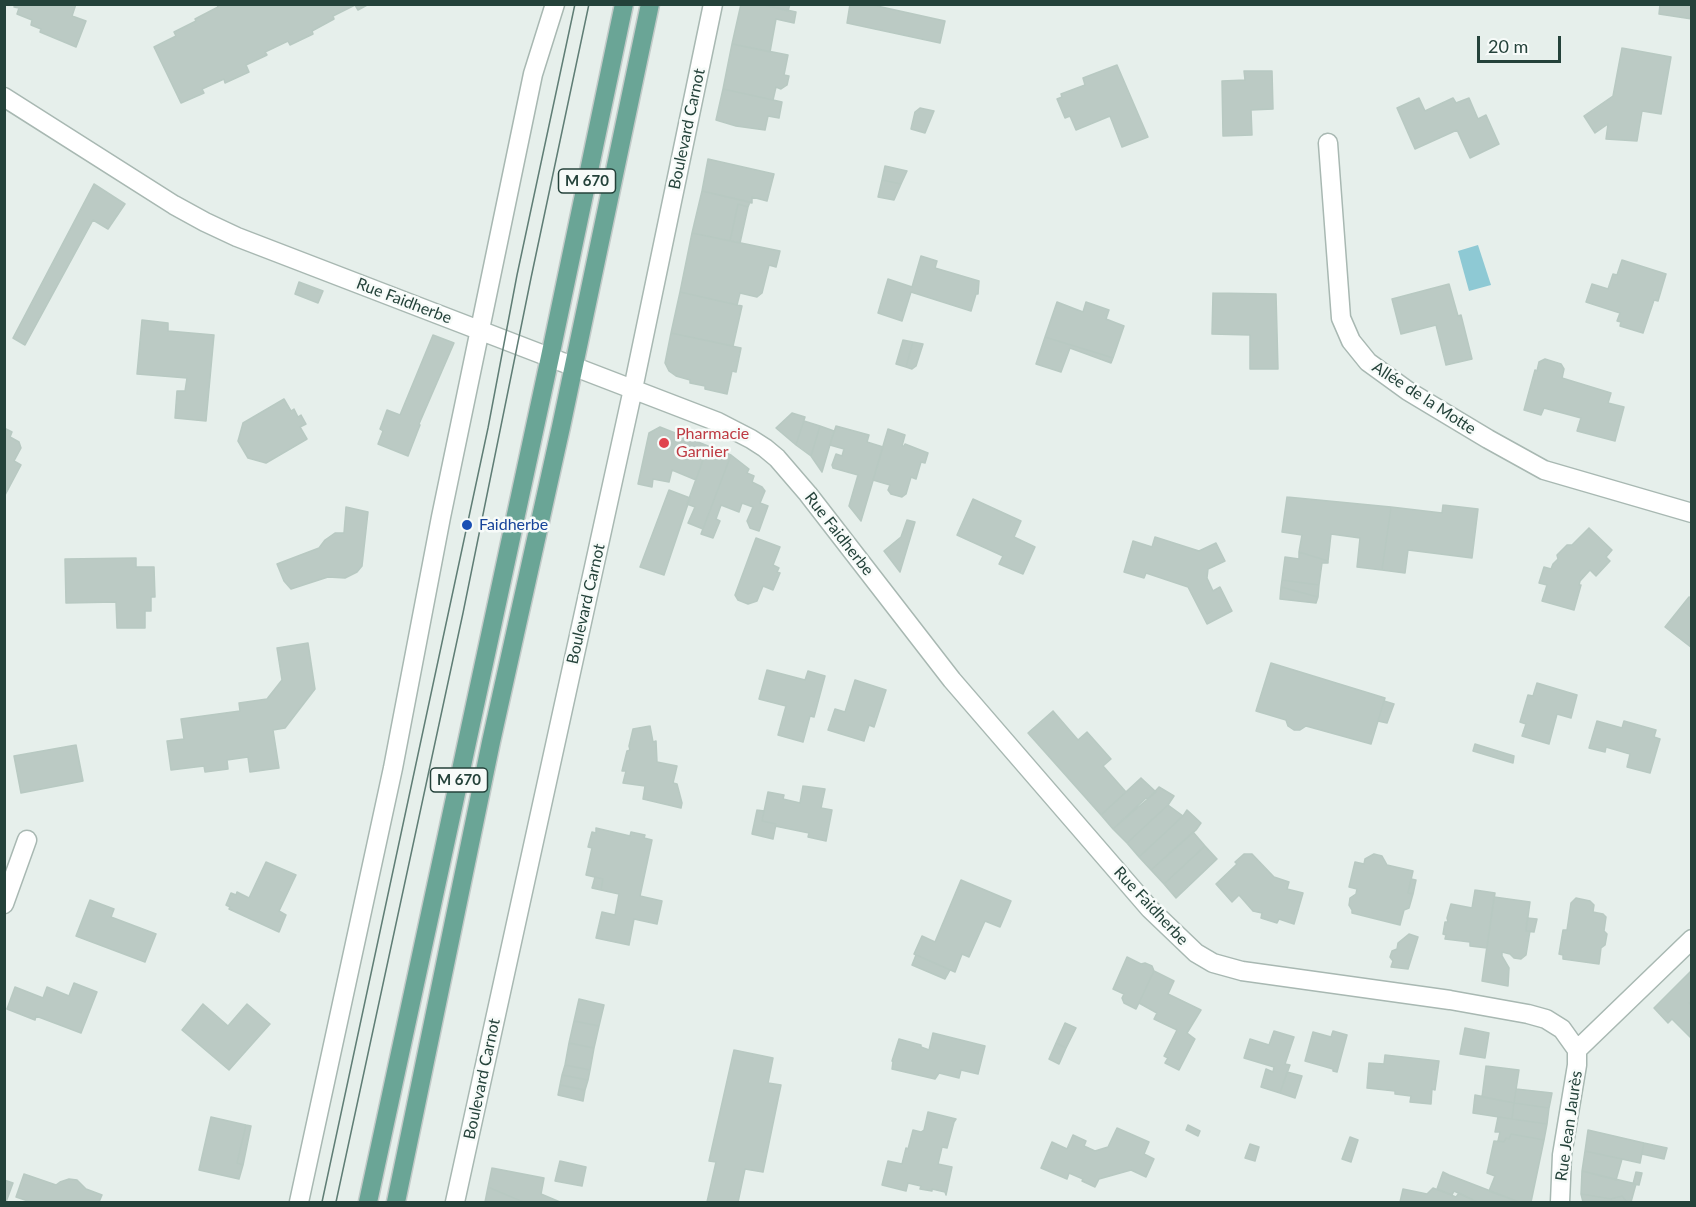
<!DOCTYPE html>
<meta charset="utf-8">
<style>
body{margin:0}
#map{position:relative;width:1696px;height:1207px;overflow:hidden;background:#e6efeb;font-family:Lato,sans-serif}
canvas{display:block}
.frame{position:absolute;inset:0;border:6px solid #24423a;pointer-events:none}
.scale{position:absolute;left:1477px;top:36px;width:84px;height:27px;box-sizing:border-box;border:3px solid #24423a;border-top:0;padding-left:8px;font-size:18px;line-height:21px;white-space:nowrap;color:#24423a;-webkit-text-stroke:4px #f7fbf9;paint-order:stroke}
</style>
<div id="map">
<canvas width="1696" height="1207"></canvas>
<div class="frame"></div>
<div class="scale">20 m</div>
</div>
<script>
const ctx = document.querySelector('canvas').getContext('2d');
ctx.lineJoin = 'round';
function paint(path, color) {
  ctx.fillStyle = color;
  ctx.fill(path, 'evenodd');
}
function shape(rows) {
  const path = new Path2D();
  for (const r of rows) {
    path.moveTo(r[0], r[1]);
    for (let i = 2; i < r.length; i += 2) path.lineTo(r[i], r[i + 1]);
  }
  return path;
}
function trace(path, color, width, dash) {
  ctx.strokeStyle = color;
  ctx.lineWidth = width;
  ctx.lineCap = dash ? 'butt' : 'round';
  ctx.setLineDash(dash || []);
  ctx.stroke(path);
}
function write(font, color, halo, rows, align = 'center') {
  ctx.font = font + ' Lato,sans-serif';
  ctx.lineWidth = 5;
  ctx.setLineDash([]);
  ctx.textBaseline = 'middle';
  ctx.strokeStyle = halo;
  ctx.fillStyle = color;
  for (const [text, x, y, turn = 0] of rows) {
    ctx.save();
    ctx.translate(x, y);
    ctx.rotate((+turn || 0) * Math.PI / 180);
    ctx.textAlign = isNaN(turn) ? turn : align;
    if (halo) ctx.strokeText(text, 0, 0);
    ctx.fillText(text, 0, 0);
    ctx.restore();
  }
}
const water = shape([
 [1478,245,1491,285,1469,291,1458,251]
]);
const building = shape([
 [15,4,76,4,72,16,86,21,76,47,40,32,41,29,31,25,32,20,17,14,19,8,14,7,15,4],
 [217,4,369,4,358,10,355,5,333,16,334,19,312,31,313,34,290,45,288,41,265,52,267,55,246,65,249,72,225,83,224,79,202,89,204,93,181,103,154,47,176,36,174,32,196,21,195,19,218,7,217,4],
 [741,4,760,4,796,12,794,23,776,19,770,52,732,44,741,4],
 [760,4,790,4,788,11,760,4],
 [850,4,868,4,945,21,940,43,847,23,850,4],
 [1660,4,1692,4,1692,19,1659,14,1660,4],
 [732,44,788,55,784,75,789,76,787,85,781,89,776,87,773,100,723,89,732,44],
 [1622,48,1671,57,1661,114,1642,111,1637,141,1606,139,1608,124,1595,133,1584,116,1613,96,1622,48],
 [1117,65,1148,137,1122,147,1110,116,1076,130,1070,116,1065,118,1057,99,1062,97,1061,94,1085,85,1083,78,1117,65],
 [1244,71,1272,71,1273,109,1251,110,1252,135,1223,136,1222,81,1245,80,1244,71],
 [723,89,782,102,779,118,768,116,765,130,736,126,716,120,723,89],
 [1419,98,1425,111,1453,98,1456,103,1469,98,1478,119,1486,115,1499,144,1470,158,1457,130,1415,149,1397,108,1419,98],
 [920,108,934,111,925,133,911,129,915,112,920,108],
 [708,159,774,174,767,201,752,197,752,203,702,191,708,159],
 [885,166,907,171,901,184,882,180,885,166],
 [882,180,901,184,894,200,878,197,882,180],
 [94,184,125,204,108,229,93,220,25,345,13,338,94,184],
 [702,191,750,202,748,207,738,204,730,241,692,233,702,191],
 [738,204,748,207,740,243,730,241,738,204],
 [692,233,780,251,776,267,769,265,762,293,757,297,740,293,737,305,680,292,692,233],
 [921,256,937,261,935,268,979,281,978,294,976,294,971,311,911,292,902,321,878,313,888,279,912,287,921,256],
 [1622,260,1666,274,1658,301,1654,300,1643,333,1620,326,1621,322,1617,321,1620,313,1586,302,1592,284,1608,289,1613,274,1617,275,1622,260],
 [299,282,323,291,318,303,295,294,299,282],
 [1449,284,1458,316,1461,315,1472,359,1446,365,1436,325,1401,334,1392,299,1449,284],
 [680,292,742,306,733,346,671,333,680,292],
 [1213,293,1276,294,1278,369,1250,369,1250,335,1212,334,1213,293],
 [1057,302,1083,312,1086,302,1109,310,1106,319,1124,326,1113,358,1045,337,1057,302],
 [142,320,168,323,168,331,214,335,206,421,175,418,177,391,185,391,187,378,137,374,142,320],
 [671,333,741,348,736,372,732,371,727,394,705,389,705,386,690,383,690,380,676,376,669,371,665,363,671,333],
 [433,335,454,343,419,424,420,425,408,456,378,444,383,431,380,429,387,410,400,415,433,335],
 [1045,337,1113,358,1111,363,1070,348,1061,372,1036,364,1045,337],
 [903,340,913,342,906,367,896,364,903,340],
 [913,342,923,344,916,366,912,369,906,367,913,342],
 [1545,359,1561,364,1564,369,1562,378,1611,393,1608,403,1624,407,1615,441,1577,431,1581,418,1544,408,1541,415,1524,410,1535,370,1537,371,1539,362,1545,359],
 [284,399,291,411,294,409,298,417,301,415,306,424,300,427,307,439,266,463,248,458,238,441,243,423,284,399],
 [792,413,805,417,796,445,776,428,792,413],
 [804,421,820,426,811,456,796,445,804,421],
 [820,426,834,431,822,472,811,456,820,426],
 [836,426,869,435,867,442,883,447,861,521,849,506,858,475,833,468,832,465,836,454,842,456,844,449,830,445,836,426],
 [660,427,708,446,696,480,672,470,669,482,653,479,652,487,638,484,649,433,660,427],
 [4,428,12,432,10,437,19,442,21,448,14,461,21,465,4,497,4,428],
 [888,429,905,435,902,446,904,446,905,444,928,453,925,463,921,462,916,479,911,477,906,494,902,497,891,494,888,490,890,485,873,480,888,429],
 [708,446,731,455,703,529,688,523,695,507,687,504,708,446],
 [731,455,749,469,747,473,754,476,752,482,762,487,765,491,760,503,768,506,759,531,750,528,747,521,753,507,742,503,739,512,721,505,716,519,720,521,713,538,701,534,731,455],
 [669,490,690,498,664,575,640,567,669,490],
 [1287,497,1391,507,1382,570,1357,567,1360,538,1331,534,1328,561,1299,552,1302,535,1282,532,1287,497],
 [973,499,1021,521,1014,537,1035,547,1023,574,999,564,1003,556,957,535,973,499],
 [1443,505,1478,509,1472,558,1408,550,1405,573,1382,570,1391,507,1442,513,1443,505],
 [346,507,368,512,362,566,357,572,345,578,328,577,291,589,284,581,277,564,319,548,325,540,335,533,344,533,346,507],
 [907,520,915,522,900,572,884,551,901,537,907,520],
 [1589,528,1612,550,1606,557,1610,561,1596,576,1590,570,1580,581,1579,585,1581,585,1574,610,1542,601,1547,585,1539,583,1544,567,1551,569,1553,564,1558,559,1557,555,1567,545,1572,545,1589,528],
 [1155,537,1199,551,1216,543,1225,561,1208,569,1207,578,1213,591,1220,587,1232,611,1207,624,1188,587,1146,573,1144,578,1124,572,1133,541,1152,547,1155,537],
 [756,538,780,547,773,565,779,568,777,572,780,573,773,590,763,586,757,601,748,604,738,600,735,595,756,538],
 [1299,552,1328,561,1328,563,1322,563,1319,585,1282,580,1285,557,1299,559,1299,552],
 [136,558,136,567,154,567,155,597,151,597,151,611,145,611,145,628,117,628,116,602,66,603,65,559,136,558],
 [1282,580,1319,585,1318,597,1281,587,1282,580],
 [1281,587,1318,597,1316,603,1280,599,1281,587],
 [1689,597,1692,598,1692,648,1665,627,1689,597],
 [308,643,315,689,285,728,273,730,279,768,250,772,248,757,227,760,228,769,205,772,204,766,171,770,167,741,184,739,181,719,240,711,239,703,267,699,282,680,277,648,308,643],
 [1271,663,1385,698,1371,744,1306,726,1300,730,1294,730,1288,726,1286,720,1256,711,1271,663],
 [767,670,805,680,808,671,825,676,814,717,810,716,803,742,778,735,786,706,759,699,767,670],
 [855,680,886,690,874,727,869,725,864,741,828,730,835,709,845,712,855,680],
 [1537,683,1577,695,1571,718,1557,714,1549,744,1522,736,1526,724,1520,722,1528,695,1533,696,1537,683],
 [1384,701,1394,704,1387,723,1378,721,1384,701],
 [1053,711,1078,740,1087,732,1111,759,1103,766,1126,792,1101,815,1028,733,1053,711],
 [1597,721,1622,728,1624,721,1656,730,1654,737,1660,739,1650,773,1627,767,1630,754,1606,747,1605,752,1589,748,1597,721],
 [650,726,653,742,656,741,657,762,677,766,673,783,677,784,682,803,681,808,643,799,645,786,623,783,626,771,622,771,627,751,630,750,629,746,633,729,650,726],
 [1475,744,1514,756,1513,763,1473,751,1475,744],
 [76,745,83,781,21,793,14,756,76,745],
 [1141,778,1156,792,1113,829,1101,815,1141,778],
 [803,786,825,789,821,808,832,810,826,841,808,837,809,833,775,826,776,824,762,821,768,792,784,795,783,799,800,803,803,786],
 [1159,787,1174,796,1168,805,1127,843,1113,829,1146,798,1148,799,1159,787],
 [1168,805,1183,816,1139,857,1127,843,1168,805],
 [757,810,764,811,762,821,776,824,773,839,752,834,757,810],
 [1187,810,1201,823,1196,830,1151,870,1139,857,1183,816,1187,810],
 [596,828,630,836,631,832,645,835,644,838,652,840,640,896,662,901,657,924,634,919,629,945,596,938,602,912,615,915,619,894,601,890,603,879,586,875,592,848,588,847,592,832,596,833,596,828],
 [1193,832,1205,846,1164,884,1151,870,1193,832],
 [1205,846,1217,859,1176,898,1164,884,1205,846],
 [1244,854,1252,854,1274,877,1289,882,1287,889,1303,893,1294,924,1279,919,1277,923,1261,918,1262,913,1253,911,1239,895,1232,902,1216,884,1237,864,1235,862,1244,854],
 [1374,854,1382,856,1387,865,1413,871,1408,893,1413,894,1409,908,1404,910,1400,925,1352,913,1352,910,1349,905,1350,898,1356,894,1357,889,1349,887,1355,862,1364,864,1365,859,1374,854],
 [266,862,296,875,279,911,286,915,279,932,229,909,230,907,226,905,231,893,236,895,237,892,249,898,266,862],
 [595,877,603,879,601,890,592,888,595,877],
 [1411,879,1416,880,1413,894,1408,893,1411,879],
 [961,880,1011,901,1000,927,985,921,969,957,962,954,955,972,914,954,922,936,935,942,961,880],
 [1475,890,1495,893,1487,948,1470,946,1470,942,1445,939,1446,935,1443,934,1445,922,1448,922,1447,918,1451,904,1472,908,1475,890],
 [1494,897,1530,902,1526,931,1530,931,1526,955,1521,959,1514,958,1510,954,1502,952,1502,956,1509,968,1508,986,1482,981,1494,897],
 [1576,898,1590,901,1594,905,1593,912,1603,914,1606,917,1604,931,1607,934,1605,945,1601,948,1599,964,1563,959,1563,955,1559,954,1563,930,1567,930,1571,903,1576,898],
 [90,900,114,909,111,917,156,934,145,962,76,936,90,900],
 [1527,918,1537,919,1534,932,1526,931,1527,918],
 [1409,934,1418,937,1408,969,1391,967,1393,961,1390,957,1392,951,1397,949,1398,943,1409,934],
 [916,955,950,970,945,979,912,965,916,955],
 [1127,957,1141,964,1145,963,1152,966,1154,971,1136,1009,1124,1003,1122,998,1124,994,1113,989,1127,957],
 [1692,970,1692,1001,1689,1003,1692,1006,1692,1039,1672,1019,1668,1023,1654,1008,1692,970],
 [1154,971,1174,981,1168,994,1201,1010,1187,1033,1195,1039,1179,1070,1165,1063,1168,1058,1164,1056,1177,1030,1154,1019,1157,1013,1139,1003,1154,971],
 [74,983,97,992,81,1033,36,1016,35,1020,7,1009,15,987,43,998,47,987,69,996,74,983],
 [579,999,604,1005,599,1026,574,1021,579,999],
 [203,1004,228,1026,247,1004,270,1024,229,1070,182,1030,203,1004],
 [574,1021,599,1026,594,1048,569,1043,574,1021],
 [1065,1023,1076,1028,1066,1048,1056,1043,1065,1023],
 [1465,1028,1489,1033,1485,1058,1460,1054,1465,1028],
 [1274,1031,1294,1037,1285,1064,1290,1065,1280,1093,1261,1087,1266,1069,1273,1072,1274,1067,1244,1058,1250,1039,1269,1045,1274,1031],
 [1333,1031,1347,1035,1337,1072,1333,1071,1333,1069,1305,1061,1313,1032,1331,1037,1333,1031],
 [933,1033,985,1046,978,1074,961,1070,959,1078,939,1073,935,1079,892,1069,893,1062,892,1061,899,1039,921,1045,921,1047,929,1050,933,1033],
 [569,1043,594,1048,590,1070,565,1065,569,1043],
 [1056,1043,1066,1048,1059,1064,1049,1059,1056,1043],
 [734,1050,773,1058,768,1083,781,1085,763,1172,745,1169,738,1202,707,1202,716,1162,709,1161,734,1050],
 [1385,1055,1439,1061,1435,1090,1432,1089,1431,1104,1410,1102,1411,1096,1395,1094,1395,1091,1367,1088,1369,1063,1384,1064,1385,1055],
 [565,1065,590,1070,588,1080,562,1075,565,1065],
 [1486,1066,1519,1070,1514,1103,1482,1097,1486,1066],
 [1287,1072,1302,1076,1295,1098,1280,1093,1287,1072],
 [562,1075,588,1080,585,1090,560,1085,562,1075],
 [560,1085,585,1090,583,1101,558,1095,560,1085],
 [1516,1089,1552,1093,1549,1108,1514,1103,1516,1089],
 [1475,1095,1514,1103,1512,1119,1473,1113,1475,1095],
 [1514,1103,1549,1108,1547,1124,1512,1119,1514,1103],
 [928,1112,956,1119,954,1122,947,1148,942,1147,938,1164,952,1167,946,1195,945,1192,932,1189,932,1191,920,1189,921,1186,908,1183,906,1191,882,1185,888,1161,902,1164,906,1148,908,1149,913,1130,921,1132,924,1130,928,1112],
 [211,1117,246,1125,237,1163,243,1165,239,1179,199,1170,211,1117],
 [1498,1117,1547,1124,1544,1140,1511,1134,1509,1139,1506,1138,1504,1142,1498,1141,1500,1132,1495,1132,1498,1117],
 [246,1125,251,1126,243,1165,237,1163,246,1125],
 [1188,1125,1200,1131,1198,1136,1186,1130,1188,1125],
 [1117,1128,1149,1142,1144,1154,1154,1159,1146,1177,1131,1170,1099,1179,1095,1187,1082,1181,1083,1179,1069,1173,1067,1179,1041,1168,1052,1142,1067,1149,1073,1135,1086,1141,1084,1146,1095,1151,1108,1147,1117,1128],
 [1588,1130,1644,1143,1640,1163,1585,1151,1588,1130],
 [1511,1134,1544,1140,1531,1202,1519,1202,1489,1191,1495,1176,1487,1173,1494,1141,1504,1142,1506,1138,1509,1139,1511,1134],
 [1350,1137,1358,1140,1351,1162,1342,1159,1350,1137],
 [1644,1143,1667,1148,1664,1159,1642,1154,1644,1143],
 [1250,1144,1259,1147,1255,1161,1245,1158,1250,1144],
 [1585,1151,1622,1159,1616,1180,1582,1171,1585,1151],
 [560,1161,586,1167,582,1186,555,1181,560,1161],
 [492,1168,544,1178,541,1194,560,1202,523,1202,488,1187,492,1168],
 [1582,1171,1636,1184,1631,1202,1627,1202,1622,1196,1611,1199,1581,1194,1582,1171],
 [1443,1172,1449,1175,1519,1202,1477,1202,1454,1191,1452,1195,1440,1190,1437,1189,1443,1172],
 [1636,1172,1642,1173,1639,1185,1633,1184,1636,1172],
 [24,1174,56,1185,60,1182,69,1179,77,1180,86,1189,102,1195,99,1202,31,1202,16,1197,24,1174],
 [4,1180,13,1183,6,1202,4,1202,4,1180],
 [488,1187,523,1202,485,1202,488,1187],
 [1433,1188,1456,1197,1459,1193,1477,1202,1481,1202,1400,1202,1403,1189,1427,1194,1433,1188],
 [1581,1194,1611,1199,1622,1196,1627,1202,1583,1202,1581,1194]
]);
const minor = shape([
 [1328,143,1341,318,1351,341,1368,362,1408,391,1488,439,1544,470,1692,513],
 [4,904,27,840]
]);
const tertiary = shape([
 [4,97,174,205,205,222,237,237,718,422,751,439,765,448,777,458,808,494,952,680,1150,909,1196,953,1213,963,1242,971,1450,1000,1528,1014,1546,1019,1562,1029,1577,1050,1577,1065,1562,1155,1560,1202],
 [1577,1050,1692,939],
 [299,1202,393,768,441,517,533,74,555,4],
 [455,1202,633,389,713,4]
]);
const primary = shape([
 [368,1202,550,357,624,4],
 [396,1202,491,742,561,427,650,4]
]);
const tram = shape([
 [322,1202,488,428,517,275,575,4],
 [336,1202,463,613,531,278,589,4]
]);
const markers = [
 [664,443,6,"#e0444e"],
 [467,525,6,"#1a4fb4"]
];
const shields = [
 [587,181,57],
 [459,780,57]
];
const shieldNames = [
 ["M 670",587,181],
 ["M 670",459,780]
];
const streetNames = [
 ["Boulevard Carnot",687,129,-78],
 ["Rue Faidherbe",404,301,21],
 ["Allée de la Motte",1424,398,33],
 ["Rue Faidherbe",839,534,52],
 ["Boulevard Carnot",586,604,-77],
 ["Rue Faidherbe",1151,906,47],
 ["Boulevard Carnot",482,1079,-78],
 ["Rue Jean Jaurès",1569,1126,-82]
];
const healthNames = [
 ["Pharmacie",676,434],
 ["Garnier",676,452]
];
const transitNames = [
 ["Faidherbe",479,525]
];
paint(water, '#8ec9d4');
paint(building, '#bbcac4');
trace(building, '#b8c9c2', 1.5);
trace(minor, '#a8b8b2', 21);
trace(tertiary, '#a8b8b2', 21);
trace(primary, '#c2cac8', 21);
trace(minor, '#fff', 18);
trace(tertiary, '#fff', 18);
trace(primary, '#6aa596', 18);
trace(tram, '#5f7d75', 1.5);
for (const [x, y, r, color] of markers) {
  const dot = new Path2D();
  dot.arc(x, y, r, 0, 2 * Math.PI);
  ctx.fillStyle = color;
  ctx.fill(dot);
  trace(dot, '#f7fbf9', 2);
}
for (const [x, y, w] of shields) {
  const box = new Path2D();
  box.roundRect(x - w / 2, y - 12, w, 24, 4.5);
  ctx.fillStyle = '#f7fbf9';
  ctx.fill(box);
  trace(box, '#24423a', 1.5);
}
write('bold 15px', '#24423a', null, shieldNames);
write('16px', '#24423a', '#f7fbf9', streetNames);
write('16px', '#be3a42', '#f7fbf9', healthNames, 'left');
write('16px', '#164399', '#f7fbf9', transitNames, 'left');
</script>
